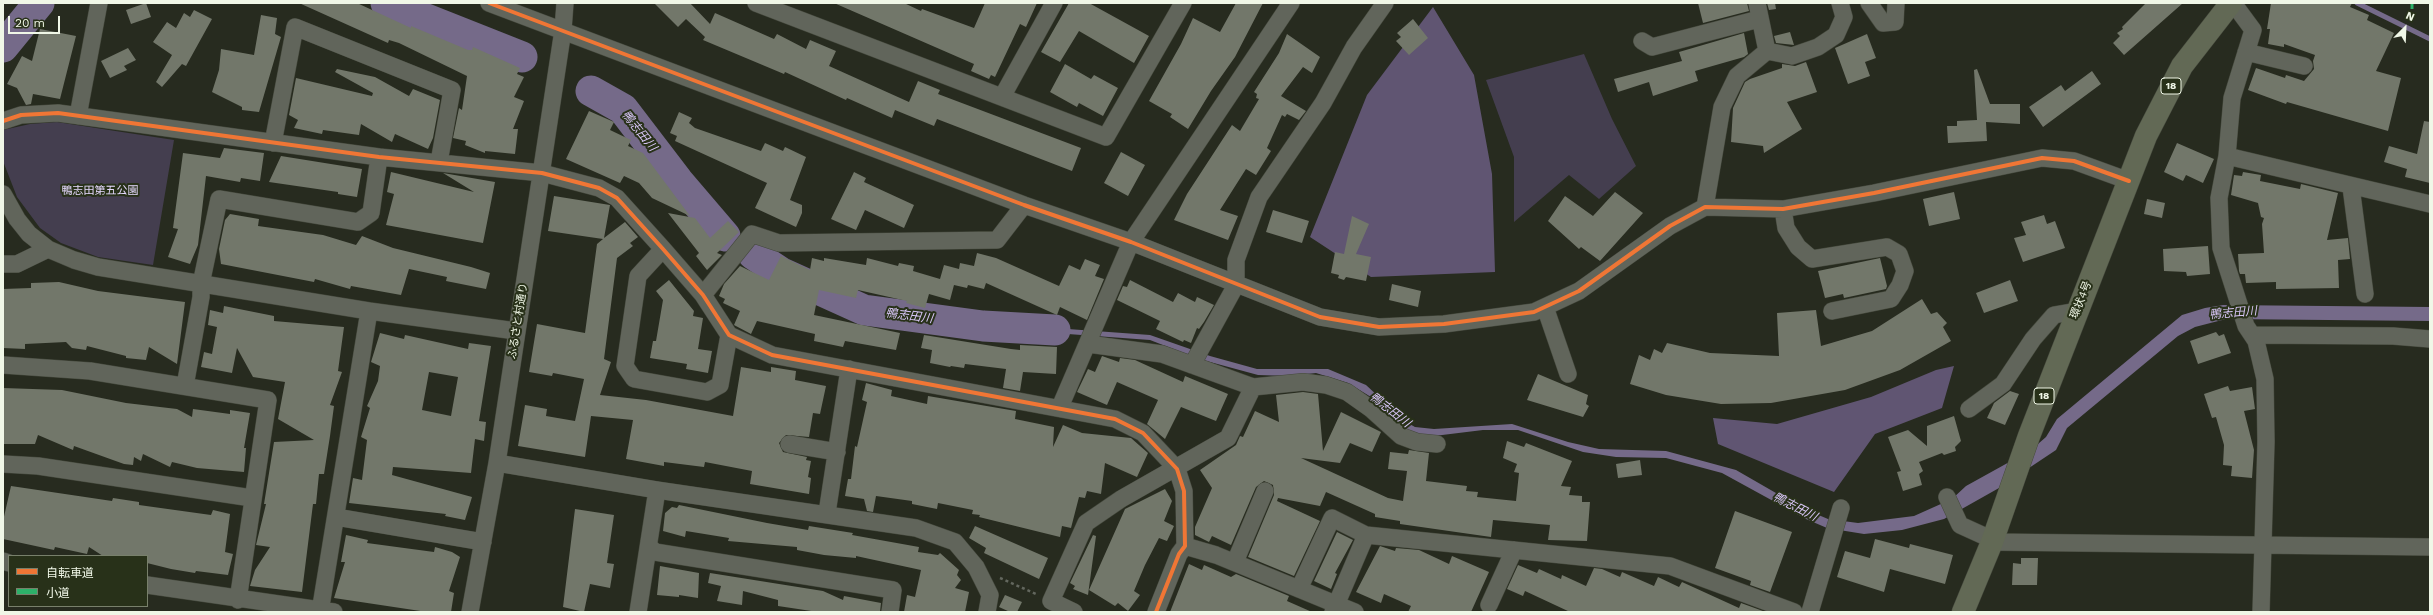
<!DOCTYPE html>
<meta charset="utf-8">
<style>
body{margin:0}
#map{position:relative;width:2433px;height:615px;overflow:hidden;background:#272b1f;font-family:"Work Sans","Noto Sans JP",sans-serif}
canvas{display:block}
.frame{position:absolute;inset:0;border:4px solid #f0f7e7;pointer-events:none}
.legend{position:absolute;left:8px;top:555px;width:140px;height:52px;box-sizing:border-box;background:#283119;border:1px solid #78806b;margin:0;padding:5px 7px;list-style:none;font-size:12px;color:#f0f7e7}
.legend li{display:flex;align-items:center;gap:8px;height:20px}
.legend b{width:20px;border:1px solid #78806b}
.north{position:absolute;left:2385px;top:8px;width:40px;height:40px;-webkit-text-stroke:3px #283119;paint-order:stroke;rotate:24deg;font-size:11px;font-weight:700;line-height:16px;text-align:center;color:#f0f7e7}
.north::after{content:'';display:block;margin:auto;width:14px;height:18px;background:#f0f7e7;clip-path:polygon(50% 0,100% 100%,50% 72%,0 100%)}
.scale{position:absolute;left:8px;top:16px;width:52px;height:18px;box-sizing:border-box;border:2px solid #f0f7e7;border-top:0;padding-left:5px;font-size:12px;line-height:14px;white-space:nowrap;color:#f0f7e7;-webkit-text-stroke:3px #283119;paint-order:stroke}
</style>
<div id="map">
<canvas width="2433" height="615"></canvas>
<div class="frame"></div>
<ul class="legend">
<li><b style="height:5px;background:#f07635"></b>自転車道</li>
<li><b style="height:5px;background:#2db169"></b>小道</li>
</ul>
<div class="north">N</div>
<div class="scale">20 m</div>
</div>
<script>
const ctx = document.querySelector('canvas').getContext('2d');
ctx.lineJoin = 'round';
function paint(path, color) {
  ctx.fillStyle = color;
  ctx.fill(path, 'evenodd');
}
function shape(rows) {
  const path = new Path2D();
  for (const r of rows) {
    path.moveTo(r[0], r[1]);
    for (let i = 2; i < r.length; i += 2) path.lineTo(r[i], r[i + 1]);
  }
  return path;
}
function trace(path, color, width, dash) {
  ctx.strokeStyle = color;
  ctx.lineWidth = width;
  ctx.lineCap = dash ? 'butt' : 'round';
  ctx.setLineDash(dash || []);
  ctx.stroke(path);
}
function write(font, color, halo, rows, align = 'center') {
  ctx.font = font + ' "Work Sans","Noto Sans JP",sans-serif';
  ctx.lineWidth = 4;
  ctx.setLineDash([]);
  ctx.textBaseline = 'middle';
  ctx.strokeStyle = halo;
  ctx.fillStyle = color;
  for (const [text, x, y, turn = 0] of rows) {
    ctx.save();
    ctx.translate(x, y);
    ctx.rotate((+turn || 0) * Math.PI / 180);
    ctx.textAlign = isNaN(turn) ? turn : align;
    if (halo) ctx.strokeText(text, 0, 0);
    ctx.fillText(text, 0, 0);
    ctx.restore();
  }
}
const green = shape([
 [1584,54,1612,119,1636,166,1599,199,1569,175,1514,222,1514,157,1486,80],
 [57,122,174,140,153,265,98,257,61,243,40,228,17,197,3,161,3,130,30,124]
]);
const forest = shape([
 [1433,7,1474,75,1492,174,1495,272,1371,277,1310,237,1367,95],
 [1954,366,1942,408,1875,434,1834,492,1718,444,1713,418,1777,424,1871,397,1936,370]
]);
const water = shape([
 [2223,305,2430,307,2430,321,2226,319,2195,327,2178,336,2067,428,2056,450,1999,488,1944,519,1902,530,1864,534,1827,528,1806,519,1722,473,1666,458,1616,457,1583,452,1518,430,1483,430,1434,436,1420,434,1405,429,1371,397,1348,383,1316,373,1289,376,1258,375,1199,359,1150,340,1013,330,1013,325,1150,335,1210,356,1257,369,1328,369,1366,385,1406,422,1415,427,1434,429,1512,424,1568,442,1599,449,1666,451,1736,470,1802,508,1828,519,1858,523,1914,516,1952,499,1966,486,2031,450,2046,437,2057,419,2182,315,2205,308]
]);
const stream = shape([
 [2357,3,2430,39]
]);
const river = shape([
 [386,3,522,57],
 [3,47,39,3],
 [591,91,623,109,678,181,725,236],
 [753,254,780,272,864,310,983,326,1055,330]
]);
const building = shape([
 [146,3,151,17,131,24,126,10],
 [299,3,357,3,411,28,411,26,468,50,472,50,473,47,520,68,517,74,524,77,514,97,524,101,513,129,518,129,515,154,485,151,485,153,465,145,466,141,453,138,459,108,462,110,467,76,399,43,389,40,388,43],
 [654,3,690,3,710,24,715,13,774,39,777,34,806,49,810,40,836,51,829,66,909,102,918,81,940,90,938,94,1081,148,1072,171,937,119,934,126,895,110,892,118,847,98,846,100,785,72,784,74,703,40,705,37,686,19,678,27],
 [834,3,904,3,921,11,922,9,974,28,985,3,1037,3,1026,27,1020,24,995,77,991,75,989,79,971,71,974,64],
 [1069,3,1089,3,1149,36,1134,63,1079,31,1060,62,1041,52],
 [1236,3,1263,3,1235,57,1211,91,1188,129,1170,117,1172,114,1149,101,1181,44,1193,18,1220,32],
 [1698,3,1747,3,1749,11,1703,23],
 [1767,3,1775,3,1776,9,1769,10],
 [2146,3,2183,3,2124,55,2113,43,2120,36,2117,33,2123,29,2122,27],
 [2271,3,2352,3,2350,7,2369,15,2367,20,2394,33,2376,71,2401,78,2388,131,2287,102,2286,104,2248,90,2256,68,2285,78,2286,75,2304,81,2314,69,2313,61,2315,55,2284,44,2284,47,2268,44,2270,29,2267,29],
 [194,10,212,19,186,66,182,64,162,87,156,82,172,55,153,42,167,22,176,28,184,13,190,17],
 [261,15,277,18,275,34,281,37,259,112,242,110,242,107,212,92,219,70,221,49,254,55],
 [1413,19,1428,38,1409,55,1396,41,1401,37,1397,33],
 [40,29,76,36,60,99,33,94,31,104,26,105,17,88,7,84,22,56,32,61],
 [1790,32,1794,45,1776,43,1774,36],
 [1744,33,1748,54,1744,57,1695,71,1698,81,1653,96,1649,82,1618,92,1614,79,1682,61,1679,52],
 [1287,34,1320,57,1312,73,1303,67,1281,96,1306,111,1299,120,1287,114,1285,117,1282,115,1267,148,1271,151,1256,175,1246,169,1220,210,1238,216,1228,240,1174,220,1187,194,1232,125,1240,131,1259,99,1256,98,1257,94,1254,92,1279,53],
 [1867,34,1876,58,1865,62,1870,76,1848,84,1835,48],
 [128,48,136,60,124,66,127,70,110,78,101,61],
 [1806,62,1817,92,1787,102,1802,129,1764,153,1763,146,1731,142,1733,108,1745,82,1750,79,1782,68,1782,64,1795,66],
 [1065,64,1091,79,1094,75,1118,88,1103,116,1079,103,1077,107,1050,92],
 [337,69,375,77,409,96,413,89,440,100,433,138,428,149,395,134,392,142,361,124,359,135,323,130,322,134,294,128,298,120,289,115,296,78,372,96,373,93,335,72],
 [1977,69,1990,104,2020,104,2020,124,1986,122,1987,141,1948,143,1947,126,1957,126,1957,121,1977,120,1974,70],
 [2092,71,2101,84,2043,127,2029,107,2061,85,2065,91],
 [589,111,614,122,610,130,631,140,628,146,643,153,690,216,652,198,639,183,624,176,620,183,566,159],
 [679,112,692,118,689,123,695,128,761,151,765,143,783,151,785,147,806,157,790,200,802,205,802,213,796,227,755,208,767,183,675,141,677,136,670,133],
 [2424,121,2430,122,2430,183,2405,177,2407,169,2384,162,2389,146,2417,154],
 [2177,143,2214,159,2203,183,2186,175,2183,181,2164,172],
 [224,148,264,153,260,181,241,178,240,182,206,176,198,245,190,264,168,257,178,229,173,228,183,153,220,158],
 [1121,152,1145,165,1128,196,1104,183],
 [281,156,362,169,357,197,338,194,338,192,269,182],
 [391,172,474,192,443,173,495,182,483,243,386,225,394,194,387,192],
 [854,172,866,178,864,182,914,205,904,228,865,210,856,230,831,219],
 [2243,172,2261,175,2260,181,2300,189,2301,184,2338,193,2327,240,2348,238,2350,259,2338,260,2339,288,2276,289,2276,282,2246,283,2245,274,2240,274,2239,271,2238,254,2264,253,2262,224,2264,218,2261,217,2258,203,2231,195,2234,175,2242,176],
 [1615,192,1643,213,1600,261,1581,247,1579,249,1548,221,1565,196,1593,216],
 [1954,192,1960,219,1929,226,1923,199],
 [554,196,610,205,604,238,625,222,638,237,630,243,633,246,617,258,604,359,611,362,600,395,646,400,733,416,741,367,771,372,771,367,796,371,795,380,826,386,820,414,813,413,809,437,786,435,779,443,783,452,807,457,806,460,811,461,808,477,811,478,809,494,750,484,752,471,705,462,704,467,664,462,664,466,626,459,633,420,591,416,585,457,518,446,525,405,547,409,546,416,575,421,584,379,553,373,552,376,529,372,537,324,585,333,597,244,603,239,548,231],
 [2147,199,2165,203,2162,218,2144,214],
 [1273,210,1309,221,1302,243,1266,232],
 [668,213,695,218,710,238,728,221,739,232,717,253,722,255,707,270,696,256,699,253],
 [230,214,259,219,258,226,323,235,356,245,362,236,393,248,471,267,490,273,486,289,446,281,447,277,409,269,401,295,351,286,350,289,315,279,314,282,221,264,219,249,225,220],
 [2044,215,2047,224,2055,221,2065,248,2023,262,2014,238,2026,235,2021,222],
 [1352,216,1369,224,1356,254,1371,257,1366,281,1346,277,1344,280,1338,278,1339,275,1331,273,1335,252,1344,254],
 [2208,246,2210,274,2187,276,2186,272,2164,271,2163,249],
 [977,253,996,258,1059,286,1069,265,1080,270,1085,259,1100,265,1095,276,1104,279,1087,320,1060,307,1057,315,986,283,984,289,968,285,967,288,954,285,950,300,929,294,925,308,906,303,907,301,858,290,856,298,819,290,814,315,900,333,896,350,845,341,843,347,814,341,815,334,757,321,751,334,734,325,740,311,723,303,725,299,719,296,724,284,740,266,769,280,781,256,810,270,812,258,824,261,824,258,866,265,867,258,898,266,899,263,914,266,913,271,940,279,944,265,959,269,960,263,974,266],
 [1880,258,1887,286,1886,289,1844,298,1843,294,1825,298,1818,271],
 [669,280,694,311,693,316,703,318,698,349,712,351,708,373,686,369,687,364,650,358,653,341,656,341,663,300,656,291],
 [1130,280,1173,302,1178,293,1195,302,1197,297,1214,305,1204,322,1199,329,1197,328,1191,343,1184,340,1183,342,1156,329,1160,321,1117,300,1123,286,1127,287],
 [2010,280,2018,301,1984,313,1976,293],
 [59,282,98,291,185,302,177,364,149,347,146,360,126,358,126,356,87,346,86,350,72,348,66,342,25,344,25,349,3,348,3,289,31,288,31,283],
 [1392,284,1421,291,1418,307,1389,300],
 [1922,299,1931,314,1937,312,1947,323,1943,327,1951,341,1900,370,1845,390,1771,403,1721,404,1666,395,1630,384,1639,355,1650,360,1654,349,1662,353,1667,343,1710,353,1779,356,1777,313,1816,310,1821,346,1872,331],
 [224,306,274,316,274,321,344,327,338,371,342,372,330,405,334,406,330,436,324,474,319,474,316,504,313,504,302,592,250,586,255,570,270,547,256,545,266,504,264,504,274,442,314,440,278,419,285,382,253,377,237,348,232,373,201,367,204,352,212,354,217,327,208,325,210,310,223,313],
 [2216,332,2219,336,2224,334,2231,353,2198,364,2190,341],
 [380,333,404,339,405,335,468,349,469,343,491,346,479,421,486,422,484,441,475,439,471,473,393,467,392,475,472,497,465,520,445,516,446,514,349,503,353,478,362,480,367,440,361,437,370,408,367,406,378,381,380,366,371,362],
 [429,372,458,377,451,416,422,410],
 [924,335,1011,349,1020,350,1020,345,1057,347,1056,374,1023,372,1020,391,1003,388,1006,369,965,364,964,368,951,366,950,367,930,363,932,350,921,348],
 [1102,356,1119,362,1120,358,1135,360,1183,382,1185,376,1228,394,1216,421,1181,407,1165,439,1147,424,1158,400,1117,382,1107,405,1077,392,1088,369,1095,372],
 [1538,374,1588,395,1586,404,1589,406,1583,417,1527,400],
 [866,383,892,390,891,396,927,404,928,396,1016,411,1015,419,1054,427,1053,447,1063,425,1082,433,1131,438,1148,453,1137,477,1105,463,1101,494,1087,491,1085,498,1079,497,1071,528,1062,526,1060,537,979,517,980,515,972,514,973,510,938,503,937,509,912,504,912,501,876,496,873,512,867,511,864,499,845,496,848,479,851,479,855,446,857,447,867,402,862,400],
 [2228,386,2230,391,2252,387,2255,409,2244,411,2254,450,2252,478,2231,476,2232,466,2223,465,2224,445,2216,417,2212,418,2204,394],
 [3,388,62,390,126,403,177,409,192,417,193,409,230,414,230,410,250,413,244,448,246,448,244,472,197,468,172,462,170,467,143,454,141,461,134,457,133,465,124,464,74,446,73,450,38,435,35,444,3,444],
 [2010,391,2019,394,2005,425,1987,418,1994,403],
 [1303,392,1318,394,1323,451,1341,412,1381,432,1372,452,1350,443,1340,463,1301,458,1388,498,1403,501,1407,471,1388,469,1390,452,1408,454,1409,450,1429,453,1426,481,1467,486,1466,491,1478,492,1477,497,1516,501,1519,473,1514,472,1517,464,1503,458,1507,441,1524,447,1526,443,1572,461,1561,486,1571,487,1569,495,1582,496,1582,502,1590,502,1587,541,1548,540,1550,525,1493,520,1491,537,1400,524,1400,521,1375,517,1375,514,1326,492,1320,506,1278,498,1277,501,1320,521,1294,576,1248,557,1274,495,1273,485,1264,481,1256,487,1231,545,1212,536,1209,542,1195,535,1195,527,1212,488,1200,470,1236,445,1240,436,1243,437,1255,411,1279,422,1276,395],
 [1954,416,1961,441,1955,447,1956,451,1944,455,1942,453,1919,462,1923,471,1919,474,1922,485,1903,491,1897,472,1901,471,1888,437,1908,430,1927,446,1927,426],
 [1640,460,1642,475,1618,478,1616,464],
 [11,486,112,501,113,498,139,502,139,505,211,515,213,510,230,514,225,552,233,554,228,575,196,571,195,573,171,569,147,563,147,556,103,556,89,547,87,554,55,547,54,550,3,539,3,521],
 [1165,489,1172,501,1164,521,1174,526,1167,541,1159,538,1145,565,1134,591,1140,595,1128,611,1118,603,1115,606,1089,590,1125,509],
 [679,505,767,523,808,530,809,526,853,533,852,535,919,547,918,552,938,555,940,553,959,570,957,575,961,580,955,588,969,592,965,612,904,612,907,595,915,597,921,570,856,556,856,558,824,555,797,550,797,547,728,541,729,538,686,531,685,537,663,531,665,513,672,507,677,508],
 [575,509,614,515,607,563,614,564,610,588,590,584,584,612,563,607],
 [1735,511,1792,532,1770,592,1750,585,1751,581,1715,568],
 [975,526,1048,558,1039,579,984,553,986,548,969,538],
 [1337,532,1353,540,1335,573,1337,574,1331,589,1314,581],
 [346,535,368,540,367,543,434,552,435,547,452,552,460,557,449,591,454,593,451,612,427,612,334,598,345,562,341,562],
 [1093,535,1096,536,1088,595,1073,589,1075,586,1070,583],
 [1875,539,1909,548,1910,544,1953,555,1945,584,1890,569,1884,592,1837,577,1845,551,1870,558],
 [1380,546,1395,551,1396,548,1419,550,1449,564,1452,556,1489,572,1471,612,1408,612,1411,606,1384,594,1381,603,1356,592],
 [2021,558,2038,558,2037,585,2012,585,2013,563,2021,564],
 [1189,564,1202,570,1204,565,1231,577,1236,574,1289,596,1287,601,1312,612,1170,612],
 [1518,565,1537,573,1539,569,1561,579,1562,575,1586,586,1594,568,1602,569,1620,577,1622,572,1654,586,1658,577,1679,587,1682,582,1739,608,1741,603,1763,611,1570,612,1525,591,1523,596,1507,589],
 [660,566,699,573,698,598,679,595,679,597,657,595],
 [710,573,823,591,843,600,844,596,881,603,880,612,818,612,778,606,778,600,743,591,742,605,717,601,721,586,708,583],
 [1005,595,1022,602,1017,612,1010,612,999,607]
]);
const path = shape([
 [1000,578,1036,594]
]);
const minor = shape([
 [489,3,1024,205,1131,242,1320,317,1379,327,1444,324,1534,312,1579,291,1670,226,1705,207,1783,209,1874,193,2042,158,2074,161,2129,181],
 [756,3,1106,137,1183,3],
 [1869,3,1883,23,1895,22,1896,3],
 [2233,3,2253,30,2232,98,2227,156,2219,198,2221,248,2246,326,2256,341,2265,379,2266,442,2261,612],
 [1642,41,1652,47,1759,19],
 [1767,51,1792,56,1818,47,1836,35,1844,17,1840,3],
 [2246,52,2304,66],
 [1002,97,1054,3],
 [78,116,99,3],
 [3,121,21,115,58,113,379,157,542,173,599,188,617,198,663,249,703,295,729,335,772,355,1115,419,1143,433,1177,469,1184,491,1185,546,1179,554,1156,612],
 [273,143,295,27,452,90,439,162],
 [2227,156,2430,204],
 [2351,187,2365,294],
 [3,194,17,219,29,234,48,249,74,260,98,267,369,311,516,331],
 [1705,207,1722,107,1737,76,1767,51,1757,3],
 [1783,209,1786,228,1798,247,1812,259,1887,247,1899,254,1905,271,1900,285,1891,299,1832,311],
 [663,249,638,276,625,366,634,379,707,392,720,385,729,335],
 [3,264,17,264,48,249],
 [703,295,752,234,779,243,997,240,1024,205],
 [1545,307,1568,374],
 [2252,335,2393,336,2430,339],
 [1088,344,1162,354,1253,387,1303,382,1326,385,1347,392,1371,409,1401,436,1417,442,1437,444],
 [3,365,90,371,268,400,238,600],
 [1192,365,1236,285,1236,260,1259,197,1323,103,1354,47,1385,3],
 [185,386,201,297,201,284,219,199,358,222,371,213,379,157],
 [1060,407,1131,242,1291,3],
 [1969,409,2003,384,2033,339,2054,315,2077,311],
 [789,444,837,452],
 [497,463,657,490,916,528,955,542,976,567,990,595,987,612],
 [3,464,38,466,252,498],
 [1947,497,1960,525,1993,540],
 [827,513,849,369],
 [336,517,483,542],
 [1992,542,2430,547],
 [649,546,655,552,893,590,890,612],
 [1185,546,1216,555,1355,612],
 [3,561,9,563],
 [1235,562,1265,491],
 [147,585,334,612],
 [1299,589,1332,518,1366,535],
 [1489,605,1514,550],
 [320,612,369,311],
 [470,612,497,463,563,30,565,3],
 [638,612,657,490],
 [1074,612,1051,601,1086,523,1121,499,1228,438,1253,387],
 [1333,612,1366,535,1670,566,1794,612],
 [1810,612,1841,508]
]);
const major = shape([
 [1963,612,1992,542,2029,436,2146,136,2182,66,2231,3]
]);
const quiet = shape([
 [2412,3,2412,10]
]);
const cycleway = shape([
 [489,3,1024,205,1131,242,1320,317,1379,327,1444,324,1534,312,1579,291,1670,226,1705,207,1783,209,1874,193,2042,158,2074,161,2129,181],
 [3,121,21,115,58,113,379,157,542,173,599,188,617,198,663,249,703,295,729,335,772,355,1115,419,1143,433,1177,469,1184,491,1185,546,1179,554,1156,612]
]);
const shields = [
 [2171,86,20],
 [2044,396,20]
];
const shieldNames = [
 ["18",2171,86],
 ["18",2044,396]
];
const parkNames = [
 ["鴨志田第五公園",100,191]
];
const streetNames = [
 ["環状4号",2081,300,-68],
 ["ふるさと村通り",518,321,-81]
];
const waterNames = [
 ["鴨志田川",639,131,51],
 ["鴨志田川",2233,313,-5],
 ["鴨志田川",909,316,7],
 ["鴨志田川",1390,410,38],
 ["鴨志田川",1795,507,27]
];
paint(green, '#443e4f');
paint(forest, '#605572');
paint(water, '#756a89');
trace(stream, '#756a89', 5);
trace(river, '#756a89', 31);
paint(building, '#72776a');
trace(minor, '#45493d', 18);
trace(major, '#45493d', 23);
trace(path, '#63675e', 2.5, [3, 3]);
trace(minor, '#61655b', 17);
trace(major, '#626955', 22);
trace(quiet, '#2db169', 3, [6, 3]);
trace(cycleway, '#f07635', 4);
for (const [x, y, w] of shields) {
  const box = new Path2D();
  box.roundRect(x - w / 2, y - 8, w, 16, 3);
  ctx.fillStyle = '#283119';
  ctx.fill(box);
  trace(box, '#f0f7e7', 1);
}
write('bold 10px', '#f0f7e7', null, shieldNames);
write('11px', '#e6d9fe', '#283119', parkNames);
write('11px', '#f0f7e7', '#283119', streetNames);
write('italic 12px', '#d8c6f7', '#283119', waterNames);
</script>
